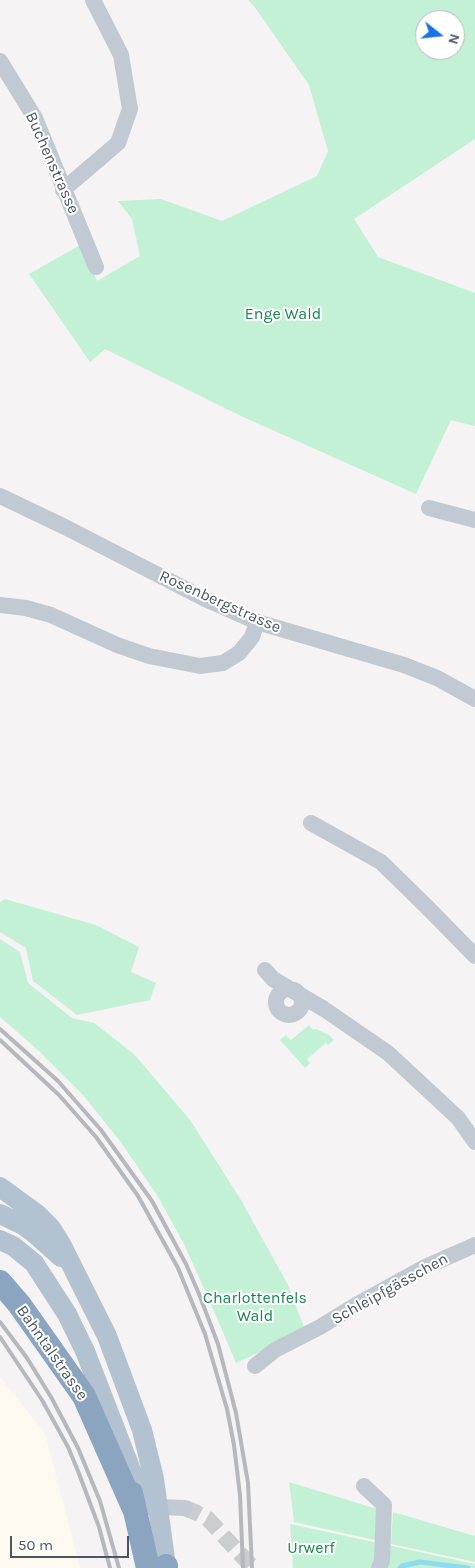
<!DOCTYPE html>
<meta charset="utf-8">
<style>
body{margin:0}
#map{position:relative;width:475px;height:1568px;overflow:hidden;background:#f5f3f3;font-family:Karla,sans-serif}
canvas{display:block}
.north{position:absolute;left:415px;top:10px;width:50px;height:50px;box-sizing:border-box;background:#fff;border:1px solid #b7bbc0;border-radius:50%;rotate:106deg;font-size:14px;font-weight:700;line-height:20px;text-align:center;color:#4a5661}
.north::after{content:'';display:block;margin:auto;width:18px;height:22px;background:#1a73e8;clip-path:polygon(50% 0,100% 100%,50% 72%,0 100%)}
.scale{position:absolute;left:10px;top:1536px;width:119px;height:22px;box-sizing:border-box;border:2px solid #4a5661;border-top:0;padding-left:6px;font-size:15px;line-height:18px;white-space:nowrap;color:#4a5661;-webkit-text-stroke:4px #fff;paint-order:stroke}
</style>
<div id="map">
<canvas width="475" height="1568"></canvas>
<div class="north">N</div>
<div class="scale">50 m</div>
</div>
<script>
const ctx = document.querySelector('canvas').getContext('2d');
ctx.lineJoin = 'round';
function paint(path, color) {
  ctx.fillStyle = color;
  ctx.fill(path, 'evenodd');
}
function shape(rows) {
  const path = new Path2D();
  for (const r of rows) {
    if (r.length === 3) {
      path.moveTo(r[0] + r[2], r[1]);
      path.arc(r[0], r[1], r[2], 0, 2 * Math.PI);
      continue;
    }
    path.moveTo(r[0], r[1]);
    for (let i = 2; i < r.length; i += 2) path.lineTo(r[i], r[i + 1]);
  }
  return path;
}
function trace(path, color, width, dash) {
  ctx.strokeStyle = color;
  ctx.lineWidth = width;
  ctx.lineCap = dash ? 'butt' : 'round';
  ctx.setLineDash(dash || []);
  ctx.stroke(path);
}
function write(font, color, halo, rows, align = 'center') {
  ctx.font = font + ' Karla,sans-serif';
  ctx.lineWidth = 4;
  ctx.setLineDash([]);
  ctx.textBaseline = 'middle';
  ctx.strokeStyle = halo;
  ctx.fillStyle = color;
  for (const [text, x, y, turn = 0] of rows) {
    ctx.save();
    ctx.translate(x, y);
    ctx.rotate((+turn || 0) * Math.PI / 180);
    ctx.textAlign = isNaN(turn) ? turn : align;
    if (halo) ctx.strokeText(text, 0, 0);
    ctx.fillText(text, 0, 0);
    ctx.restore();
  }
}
const commercial = shape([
 [0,1377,45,1433,80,1568,0,1568]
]);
const green = shape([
 [248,0,475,0,475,139,354,219,378,257,475,293,475,426,451,420,416,494,241,416,105,349,90,362,29,274,82,244,97,281,140,256,132,219,118,201,161,199,222,221,317,176,328,151,309,85,254,6],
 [425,20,455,20,455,50,425,50],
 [5,899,96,925,139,947,131,972,156,983,150,1000,77,1015,33,981,26,948,0,932,0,902],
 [0,939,20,952,28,983,72,1018,94,1023,134,1054,190,1120,241,1200,288,1285,304,1327,260,1352,236,1363,211,1304,184,1244,157,1195,120,1141,83,1095,39,1051,0,1017],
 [309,1025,313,1030,316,1029,329,1035,334,1040,328,1045,326,1043,307,1059,310,1063,305,1068,280,1040,286,1035,291,1040],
 [289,1482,377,1509,375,1540,294,1522],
 [393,1512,475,1536,475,1562,391,1544],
 [290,1524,475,1564,475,1568,293,1568]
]);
const stream = shape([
 [400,1568,402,1566,420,1562,468,1568]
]);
const minorTunnel = shape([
 [185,1508,197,1513,208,1519,253,1568]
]);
const minor = shape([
 [0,61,35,118,96,267],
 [63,190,118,143,130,109,121,55,93,0],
 [0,496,65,527,205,599,257,622,404,665,437,678,475,699],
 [429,508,475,520],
 [0,605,26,608,51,615,117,645,149,656,200,666,223,663,239,653,252,637,257,622],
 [311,823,381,862,427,907,475,956],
 [265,970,273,979,324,1009,388,1053,458,1118,475,1142],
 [289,1002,13],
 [255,1366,275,1350,320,1327,356,1305,425,1267,475,1245],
 [364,1486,384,1505,382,1561,379,1568],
 [158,1507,185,1508]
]);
const major = shape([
 [0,1187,37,1214,51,1228,61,1244,107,1336,142,1430,154,1479,166,1566],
 [0,1214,23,1225,34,1233,61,1257],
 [0,1240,13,1246,34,1263,67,1314,85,1351,141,1496,148,1505]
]);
const highway = shape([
 [0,1282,19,1304,84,1396,134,1509],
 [131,1493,148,1568],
 [166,1566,166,1568]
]);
const rail = shape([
 [0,1029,58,1081,101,1130,152,1201,186,1264,199,1294,218,1344,236,1413,248,1483,252,1568],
 [0,1040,59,1095,96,1137,138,1196,178,1268,205,1334,227,1409,234,1445,240,1495,243,1568],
 [0,1322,27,1358,51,1397,78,1448,100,1501,119,1568],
 [0,1337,42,1400,68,1447,78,1471,99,1527,110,1568]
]);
const streetNames = [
 ["Buchenstrasse",52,163,66],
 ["Rosenbergstrasse",220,602,24],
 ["Schleipfgässchen",390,1289,-29],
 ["Bahntalstrasse",52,1353,55]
];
const parkNames = [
 ["Enge Wald",283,314],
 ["Charlottenfels",255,1298],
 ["Wald",255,1316],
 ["Urwerf",311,1548]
];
paint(commercial, '#fdf9ef');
paint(green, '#c3f1d5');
trace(stream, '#90daee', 5);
trace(minorTunnel, '#caccce', 16, [16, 8]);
trace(minor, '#c1cad2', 16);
trace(major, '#b3c2d1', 20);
trace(highway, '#8ba5c1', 24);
trace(rail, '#b5b8bd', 4);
write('16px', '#4a5661', '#fff', streetNames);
write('16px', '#17864f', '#fff', parkNames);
</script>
